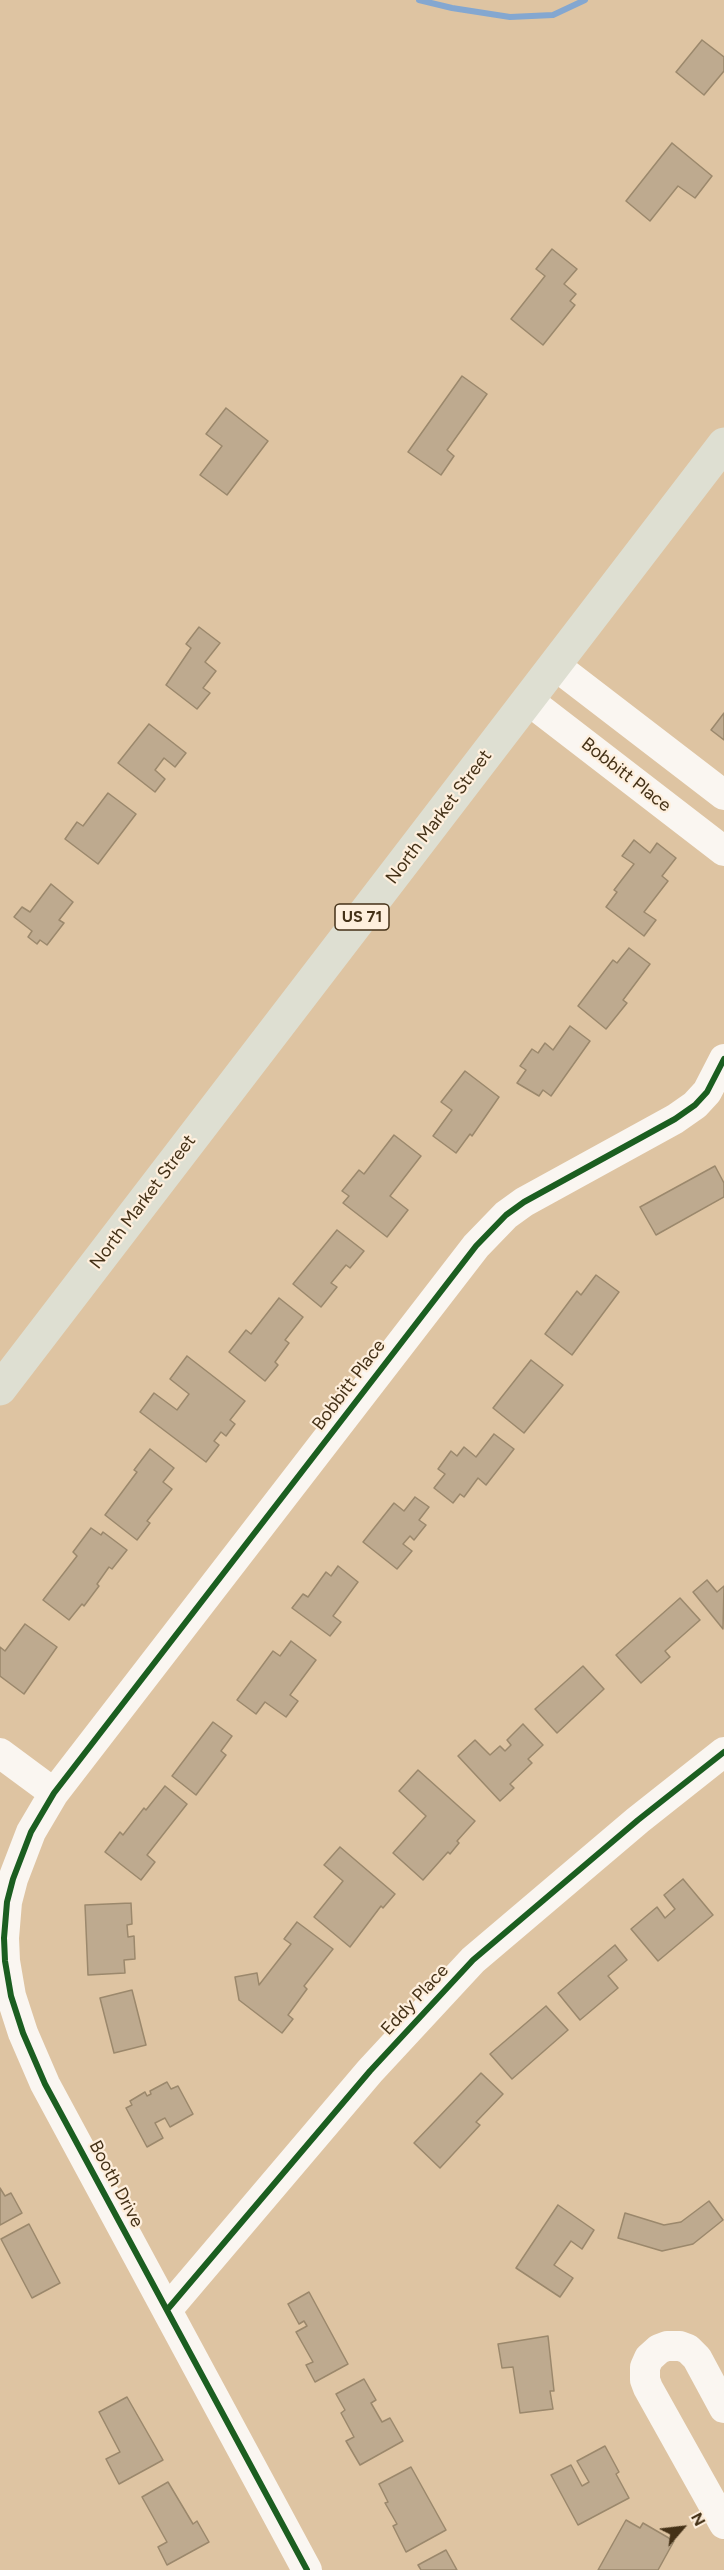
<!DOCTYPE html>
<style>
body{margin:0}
#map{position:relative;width:724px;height:2570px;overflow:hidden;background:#dec4a2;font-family:Figtree,sans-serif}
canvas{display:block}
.north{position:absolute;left:652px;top:2498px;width:60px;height:60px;-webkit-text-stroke:4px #feefdd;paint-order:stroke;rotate:62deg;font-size:16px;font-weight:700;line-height:24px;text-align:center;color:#443117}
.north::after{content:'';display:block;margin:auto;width:21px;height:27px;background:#443117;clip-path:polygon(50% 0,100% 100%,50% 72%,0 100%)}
</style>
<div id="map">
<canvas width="724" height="2570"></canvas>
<div class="north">N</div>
</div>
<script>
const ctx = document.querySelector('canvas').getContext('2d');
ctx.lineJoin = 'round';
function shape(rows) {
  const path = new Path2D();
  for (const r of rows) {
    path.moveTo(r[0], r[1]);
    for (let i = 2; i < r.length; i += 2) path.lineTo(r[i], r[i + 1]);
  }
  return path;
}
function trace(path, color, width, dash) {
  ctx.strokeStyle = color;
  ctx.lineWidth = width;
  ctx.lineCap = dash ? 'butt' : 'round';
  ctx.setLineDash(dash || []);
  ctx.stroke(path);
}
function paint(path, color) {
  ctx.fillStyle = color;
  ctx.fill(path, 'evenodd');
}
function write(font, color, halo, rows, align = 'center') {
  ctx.font = font + ' Figtree,sans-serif';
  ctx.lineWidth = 4.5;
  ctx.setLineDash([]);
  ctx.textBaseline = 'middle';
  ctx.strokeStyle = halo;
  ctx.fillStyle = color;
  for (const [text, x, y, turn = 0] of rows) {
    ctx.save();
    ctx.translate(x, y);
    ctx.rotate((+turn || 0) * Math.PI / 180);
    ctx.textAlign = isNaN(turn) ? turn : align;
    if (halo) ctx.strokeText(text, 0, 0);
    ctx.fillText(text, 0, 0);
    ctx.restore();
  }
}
const stream = shape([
 [419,0,452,8,510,17,553,15,585,0]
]);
const building = shape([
 [702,40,724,57,724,71,704,95,676,72,702,40],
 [672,143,712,176,695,198,678,186,650,221,626,201,672,143],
 [552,249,577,269,564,284,576,294,570,301,575,305,543,345,511,319,545,276,536,269,552,249],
 [462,376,487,394,447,450,454,456,441,475,408,452,462,376],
 [226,408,268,441,227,495,200,475,222,446,206,434,226,408],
 [199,627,220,643,205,662,216,671,203,688,210,693,197,709,166,685,191,648,186,644,199,627],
 [724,713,724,740,711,730,724,713],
 [149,724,186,753,175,767,164,758,155,770,165,779,155,792,118,763,149,724],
 [108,793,136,814,98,864,65,839,77,822,83,826,108,793],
 [634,840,650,853,657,843,676,858,662,876,668,881,644,912,656,920,644,936,606,907,617,892,614,890,634,864,622,856,634,840],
 [51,884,73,902,59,920,64,923,47,945,40,940,37,944,28,937,32,931,14,917,22,907,30,912,51,884],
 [629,948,650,964,623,1000,627,1003,606,1029,578,1006,613,960,617,963,629,948],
 [570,1026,590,1041,551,1096,543,1090,539,1096,517,1083,526,1070,520,1066,532,1049,538,1053,545,1043,553,1050,570,1026],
 [465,1071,499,1097,472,1136,470,1134,456,1153,433,1136,452,1110,441,1102,465,1071],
 [394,1135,421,1156,390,1196,408,1210,387,1237,343,1203,349,1196,342,1191,359,1170,364,1174,394,1135],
 [715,1166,724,1183,724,1197,656,1235,640,1207,715,1166],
 [337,1230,364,1251,350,1268,346,1265,331,1283,337,1287,321,1307,293,1284,337,1230],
 [596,1275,619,1292,572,1355,545,1334,577,1291,581,1295,596,1275],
 [279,1298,303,1317,285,1340,289,1343,275,1362,278,1365,265,1381,229,1352,246,1330,251,1334,279,1298],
 [187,1356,245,1401,230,1420,235,1424,226,1436,221,1432,214,1441,219,1445,206,1462,140,1412,154,1393,177,1410,189,1394,170,1379,187,1356],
 [531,1360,563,1385,524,1433,493,1408,531,1360],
 [494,1434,514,1449,486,1485,478,1478,464,1497,460,1494,453,1503,434,1488,445,1474,438,1469,451,1451,457,1456,464,1447,476,1457,494,1434],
 [150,1449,174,1468,163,1482,172,1489,147,1521,150,1523,137,1540,105,1515,137,1472,134,1470,150,1449],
 [415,1497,429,1507,419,1520,426,1525,414,1540,410,1536,403,1544,412,1551,397,1569,363,1542,394,1503,404,1511,415,1497],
 [91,1528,101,1535,103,1532,127,1550,112,1569,109,1567,97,1584,99,1586,84,1606,82,1604,69,1620,43,1600,77,1556,73,1552,91,1528],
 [338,1566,358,1582,333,1616,341,1622,330,1636,292,1608,303,1594,308,1597,326,1572,331,1576,338,1566],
 [707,1580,717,1592,724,1586,723,1629,693,1592,707,1580],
 [680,1598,700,1620,665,1651,670,1657,641,1683,616,1655,680,1598],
 [25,1624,57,1647,24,1694,0,1676,0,1647,5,1651,25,1624],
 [291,1641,316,1660,290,1695,298,1701,286,1717,265,1702,256,1714,237,1700,273,1651,280,1656,291,1641],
 [583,1666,604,1689,557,1733,535,1709,583,1666],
 [213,1722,232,1736,221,1751,226,1755,196,1795,172,1776,213,1722],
 [523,1724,543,1745,528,1759,532,1763,510,1784,514,1788,500,1801,458,1756,475,1740,490,1755,500,1746,505,1751,511,1745,507,1740,523,1724],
 [418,1770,475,1821,457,1841,459,1843,450,1854,448,1852,423,1880,393,1853,426,1816,399,1791,418,1770],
 [165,1786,187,1804,147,1855,155,1862,141,1880,105,1852,120,1832,123,1835,144,1808,146,1810,165,1786],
 [340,1847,395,1894,383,1908,381,1906,350,1947,314,1917,343,1881,324,1865,340,1847],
 [683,1879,713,1915,658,1961,631,1929,657,1907,665,1918,675,1909,664,1895,683,1879],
 [131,1903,132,1924,127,1925,128,1937,134,1936,135,1959,124,1960,125,1973,88,1975,85,1905,131,1903],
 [297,1922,333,1949,304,1986,307,1989,288,2015,293,2019,282,2033,239,2000,235,1977,257,1973,259,1985,291,1944,284,1939,297,1922],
 [615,1945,627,1960,608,1976,618,1988,580,2020,558,1993,615,1945],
 [132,1990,146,2045,114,2053,100,1998,132,1990],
 [546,2006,568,2030,512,2079,490,2054,546,2006],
 [481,2073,503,2094,476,2122,480,2125,440,2168,414,2143,481,2073],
 [167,2082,171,2089,178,2086,193,2114,170,2127,165,2118,155,2123,163,2138,147,2147,126,2108,132,2105,130,2101,145,2092,147,2096,151,2094,150,2091,167,2082],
 [0,2188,5,2196,11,2193,22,2213,0,2225,0,2188],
 [709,2201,723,2220,693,2244,662,2251,618,2238,625,2213,664,2225,681,2222,709,2201],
 [558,2205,594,2230,582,2249,571,2241,554,2265,573,2278,560,2297,516,2268,558,2205],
 [29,2224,60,2283,32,2298,1,2239,29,2224],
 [309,2292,348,2364,315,2382,306,2365,313,2362,296,2332,307,2326,304,2321,299,2324,288,2304,309,2292],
 [548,2336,554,2391,550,2391,553,2409,520,2413,513,2367,502,2368,498,2344,548,2336],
 [364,2379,376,2400,371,2403,382,2422,390,2418,403,2441,360,2465,346,2441,354,2437,341,2413,345,2410,336,2394,364,2379],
 [127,2397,163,2460,119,2484,106,2459,120,2452,99,2412,127,2397],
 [605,2446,619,2472,616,2474,629,2498,578,2525,551,2475,571,2465,582,2486,589,2482,577,2461,605,2446],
 [411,2467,446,2530,406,2552,393,2526,397,2524,385,2503,388,2502,379,2484,411,2467],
 [168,2482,193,2524,197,2521,209,2542,167,2565,158,2547,167,2542,142,2497,168,2482],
 [626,2520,640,2528,643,2523,674,2541,658,2570,598,2570,626,2520],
 [446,2550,457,2570,421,2570,418,2565,446,2550]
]);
const minor = shape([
 [556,666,724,795],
 [528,700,724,851],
 [0,1753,54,1793],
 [167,2310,370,2071,473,1960,638,1820,724,1752],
 [724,2408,697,2358,688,2349,680,2346,667,2346,659,2349,649,2358,645,2367,645,2380,648,2388,724,2524],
 [307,2570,45,2084,23,2033,11,1996,5,1961,4,1938,7,1902,13,1879,31,1832,54,1793,476,1246,506,1215,524,1202,675,1119,695,1105,707,1092,724,1059]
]);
const major = shape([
 [0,1389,724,444]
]);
const cycleway = shape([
 [167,2310,370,2071,473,1960,638,1820,724,1752],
 [307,2570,45,2084,23,2033,11,1996,5,1961,4,1938,7,1902,13,1879,31,1832,54,1793,476,1246,506,1215,524,1202,675,1119,695,1105,707,1092,724,1059]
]);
const shields = [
 [362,917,54]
];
const shieldNames = [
 ["US 71",362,917]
];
const streetNames = [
 ["Bobbitt Place",626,775,38],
 ["North Market Street",439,817,-53],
 ["North Market Street",143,1202,-53],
 ["Bobbitt Place",349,1385,-53],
 ["Eddy Place",415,2000,-47],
 ["Booth Drive",116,2184,62]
];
trace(stream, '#84a7d0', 6);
paint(building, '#beaa8f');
trace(building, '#9b886c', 1.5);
trace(minor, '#faf6f1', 30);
trace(major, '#dedfd2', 33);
trace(cycleway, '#1b5e20', 6);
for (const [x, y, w] of shields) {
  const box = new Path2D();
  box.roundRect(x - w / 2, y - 13, w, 26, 4.5);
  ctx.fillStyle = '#feefdd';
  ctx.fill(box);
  trace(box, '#443117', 1.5);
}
write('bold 16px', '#443117', null, shieldNames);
write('18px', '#443117', '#feefdd', streetNames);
</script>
